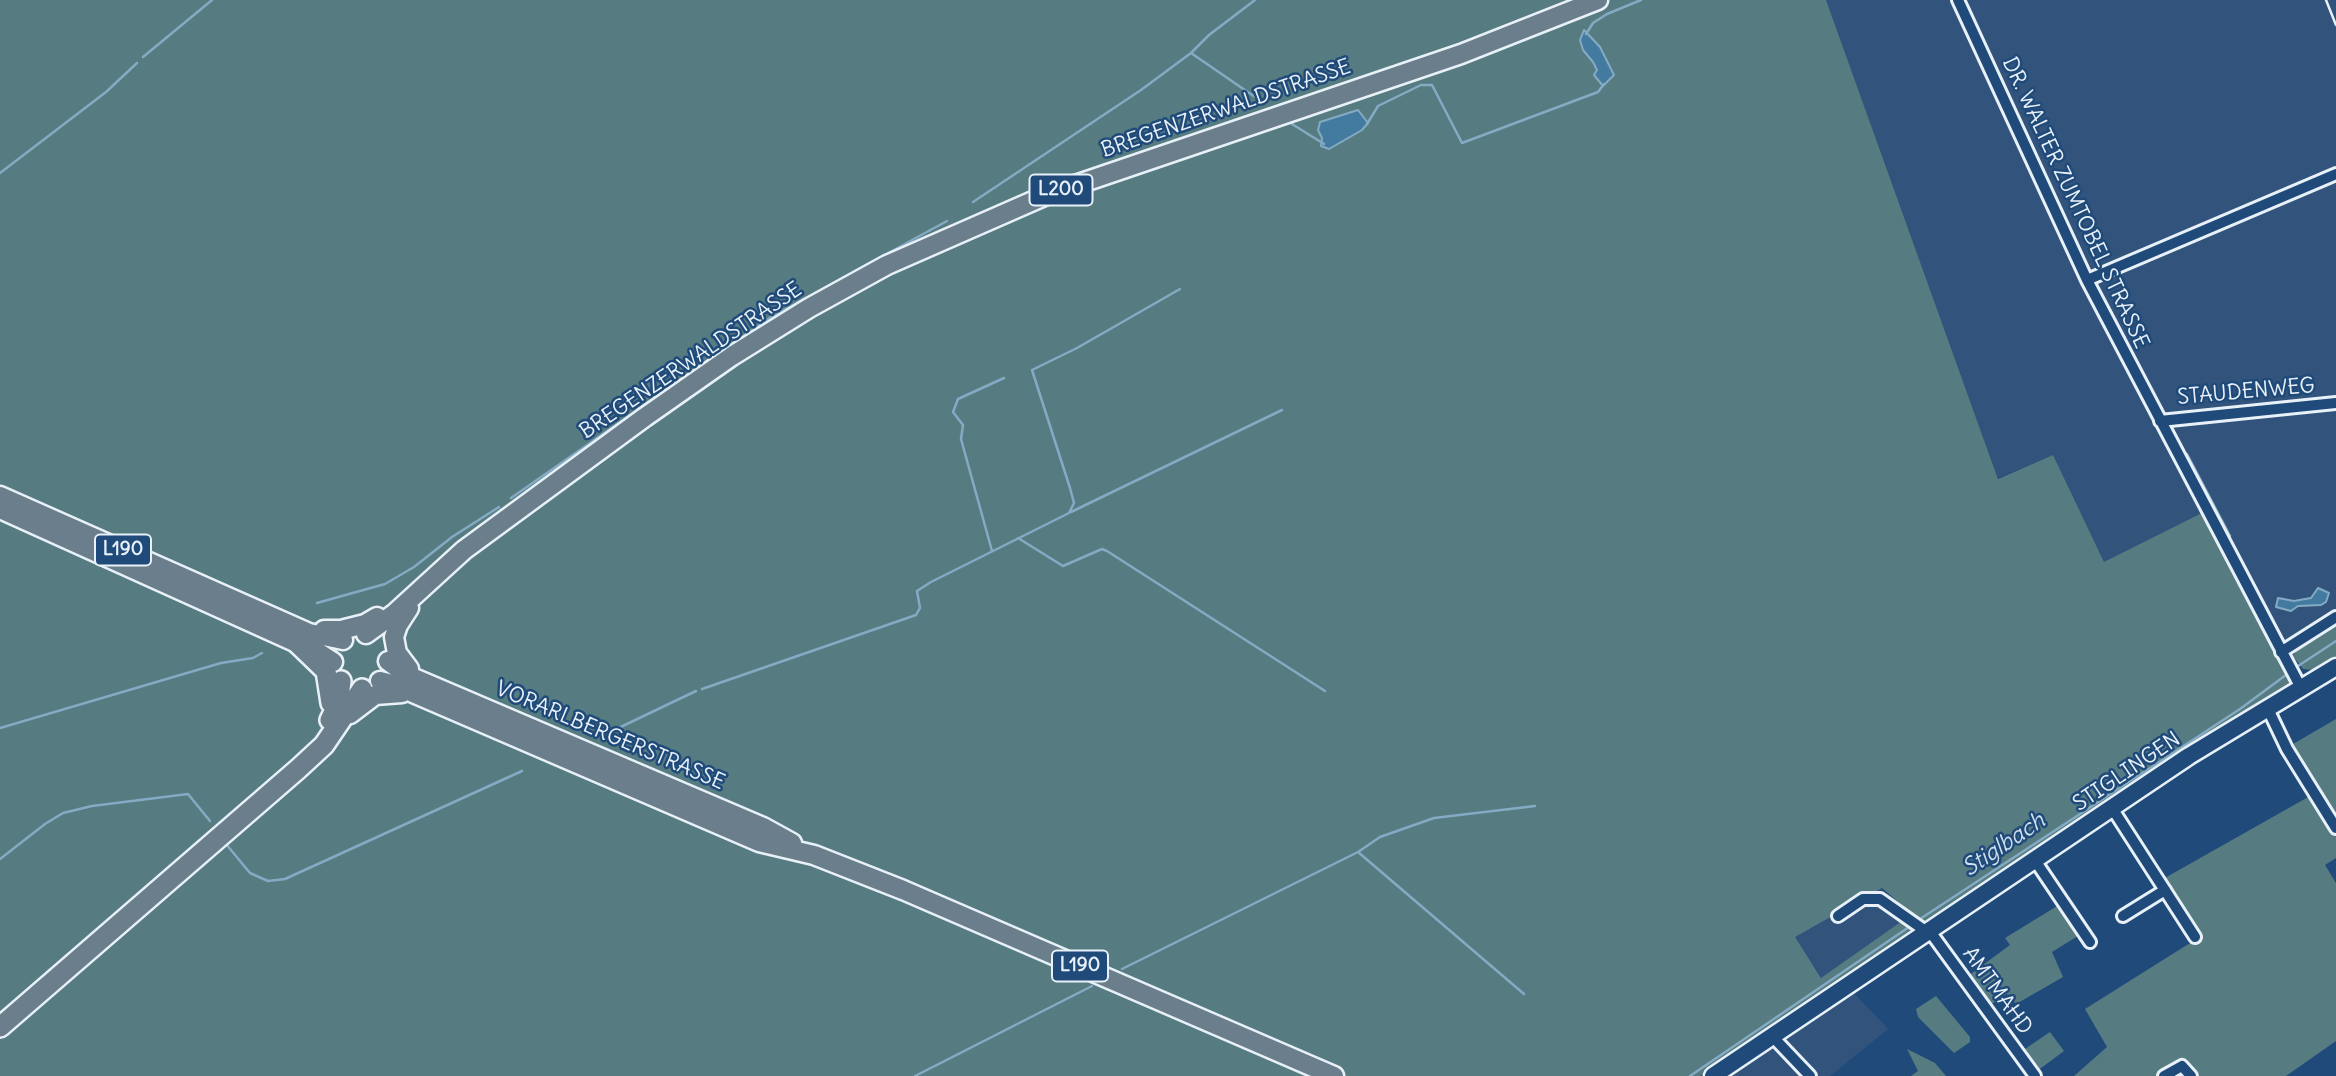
<!DOCTYPE html>
<style>
body{margin:0}
canvas{display:block;background:#1f4a7a}
</style>
<canvas width="2336" height="1076"></canvas>
<script>
const ctx = document.querySelector('canvas').getContext('2d');
ctx.lineJoin = 'round';
function paint(path, color) {
  ctx.fillStyle = color;
  ctx.fill(path, 'evenodd');
}
function shape(rows) {
  const path = new Path2D();
  for (const r of rows) {
    path.moveTo(r[0], r[1]);
    for (let i = 2; i < r.length; i += 2) path.lineTo(r[i], r[i + 1]);
  }
  return path;
}
function trace(path, color, width, dash) {
  ctx.strokeStyle = color;
  ctx.lineWidth = width;
  ctx.lineCap = dash ? 'butt' : 'round';
  ctx.setLineDash(dash || []);
  ctx.stroke(path);
}
function write(font, color, halo, rows, align = 'center') {
  ctx.font = font + ' Delius,sans-serif';
  ctx.lineWidth = 5;
  ctx.setLineDash([]);
  ctx.textBaseline = 'middle';
  ctx.strokeStyle = halo;
  ctx.fillStyle = color;
  for (const [text, x, y, turn = 0] of rows) {
    ctx.save();
    ctx.translate(x, y);
    ctx.rotate((+turn || 0) * Math.PI / 180);
    ctx.textAlign = isNaN(turn) ? turn : align;
    if (halo) ctx.strokeText(text, 0, 0);
    ctx.fillText(text, 0, 0);
    ctx.restore();
  }
}
const built = shape([
 [1826,0,2336,0,2336,629,2285,662,2104,562,2053,455,1998,478],
 [1881,889,1912,914,1822,978,1794,937],
 [1850,989,1888,1029,1830,1076,1721,1076]
]);
const green = shape([
 [0,0,1826,0,1998,479,2053,455,2104,562,2206,511,2299,687,1940,914,1700,1076,0,1076],
 [1882,888,1912,914,1821,978,1795,937],
 [2336,623,2336,656,2314,670,2303,669,2293,656,2300,646],
 [2336,719,2336,819,2288,747],
 [2310,796,2336,836,2336,858,2325,865,2336,883,2336,1041,2286,1076,2196,1076,2182,1059,2158,1076,2074,1076,2107,1047,2085,1009,2198,938,2163,879],
 [2062,903,2081,934,2052,952,2063,977,2016,1004,2007,994,1990,1005,1968,976,2010,945,2005,938],
 [1936,996,1970,1037,1970,1042,1954,1053,1918,1017,1916,1009],
 [2050,1032,2064,1051,2037,1071,2024,1055,2025,1049],
 [1907,1049,1935,1063,1946,1076,1911,1076,1918,1071]
]);
const water = shape([
 [1584,30,1600,47,1614,75,1603,86,1594,75,1597,70,1593,62,1583,50,1580,40,1584,30],
 [1358,110,1368,123,1362,130,1329,149,1321,146,1322,138,1318,130,1320,122,1358,110],
 [2318,588,2329,593,2326,602,2321,605,2298,606,2291,611,2276,607,2278,598,2294,601,2311,598,2318,588]
]);
const stream = shape([
 [1586,34,1593,23,1607,14,1641,0],
 [1191,53,1209,35,1255,0],
 [143,57,212,0],
 [1292,124,1324,144],
 [1367,124,1378,106,1421,85,1432,85,1462,143,1598,92,1604,84],
 [0,173,106,92,137,63],
 [973,202,1141,90,1191,53,1255,97],
 [2187,454,2230,536],
 [511,498,771,317,947,221],
 [1071,512,1282,410],
 [1018,538,1063,566,1102,549,1107,551,1325,691],
 [2235,548,2261,598],
 [992,551,961,439,963,425,953,412,958,399,1004,378],
 [317,603,385,584,414,567,452,537,499,507],
 [2295,668,2336,641],
 [702,689,916,615,920,608,917,591,931,582,1069,513,1074,503,1070,488,1032,370,1077,348,1180,289],
 [0,728,221,663,253,658,262,653],
 [608,733,696,691],
 [226,844,250,873,268,881,285,879,522,771],
 [1358,852,1380,837,1434,818,1535,806],
 [0,859,45,824,63,813,92,806,188,794,210,821],
 [1917,921,2240,709,2290,672],
 [1122,969,1358,852,1524,994],
 [915,1076,1092,986],
 [1690,1076,1912,925]
]);
const street = shape([
 [1958,0,2087,280,2301,688],
 [2087,280,2336,174],
 [2160,421,2336,403],
 [2281,652,2336,617],
 [2267,707,2287,749,2336,828],
 [2112,808,2195,937],
 [2034,859,2090,942],
 [1838,916,1863,899,1880,899,1934,937,2035,1076],
 [2123,916,2165,890],
 [1773,1037,1810,1076],
 [2164,1076,2182,1066,2191,1076]
]);
const secondary = shape([
 [1713,1076,2189,756,2336,667]
]);
const primary = shape([
 [0,496,309,633,343,640],
 [0,509,297,643,307,645,333,662],
 [409,608,398,625,394,637,397,653,409,669],
 [324,630,341,630,365,624,377,617],
 [366,634,395,613,464,550,645,417,732,356,809,308,887,265,1049,194,1461,54,1598,0],
 [388,661,407,675,763,827,792,843],
 [380,681,407,688,413,693,759,842,814,855,903,890,1334,1076],
 [350,714,375,695,402,693]
]);
const highway = shape([
 [297,643,326,671,331,703],
 [330,720,338,704,341,681],
 [0,1027,298,769,324,745,362,689]
]);
const rail = shape([
 [2326,0,2336,25]
]);
const shields = [
 [1061,190,63],
 [123,550,56],
 [1080,966,56]
];
const shieldNames = [
 ["L200",1061,190],
 ["L190",123,550],
 ["L190",1080,966]
];
const streetNames = [
 ["BREGENZERWALDSTRASSE",1226,109,-19],
 ["DR. WALTER ZUMTOBEL STRASSE",2075,203,65],
 ["BREGENZERWALDSTRASSE",691,361,-34],
 ["STAUDENWEG",2246,392,-5],
 ["VORARLBERGERSTRASSE",610,736,23],
 ["STIGLINGEN",2127,772,-34],
 ["AMTMAHD",1997,991,54]
];
const waterNames = [
 ["Stiglbach",2004,845,-34]
];
paint(built, '#32547c');
paint(green, '#567c82');
paint(water, '#437ba0');
trace(water, '#85aac3', 2);
trace(stream, '#85aac3', 2.5);
trace(street, '#e8f1f8', 16);
trace(secondary, '#e8f1f8', 21);
trace(primary, '#e8f1f8', 23);
trace(highway, '#e8f1f8', 24);
trace(street, '#1f4a7a', 10);
trace(secondary, '#1f4a7a', 16);
trace(primary, '#6b7e8b', 18);
trace(highway, '#6b7e8b', 19);
trace(rail, '#e8f1f8', 2.5);
for (const [x, y, w] of shields) {
  const box = new Path2D();
  box.roundRect(x - w / 2, y - 15.5, w, 31, 5);
  ctx.fillStyle = '#1f4a7a';
  ctx.fill(box);
  trace(box, '#e8f1f8', 2);
}
write('bold 19px', '#e8f1f8', null, shieldNames);
write('21px', '#e8f1f8', '#1f4a7a', streetNames);
write('italic 23px', '#cfdfeb', '#1f4a7a', waterNames);
</script>
